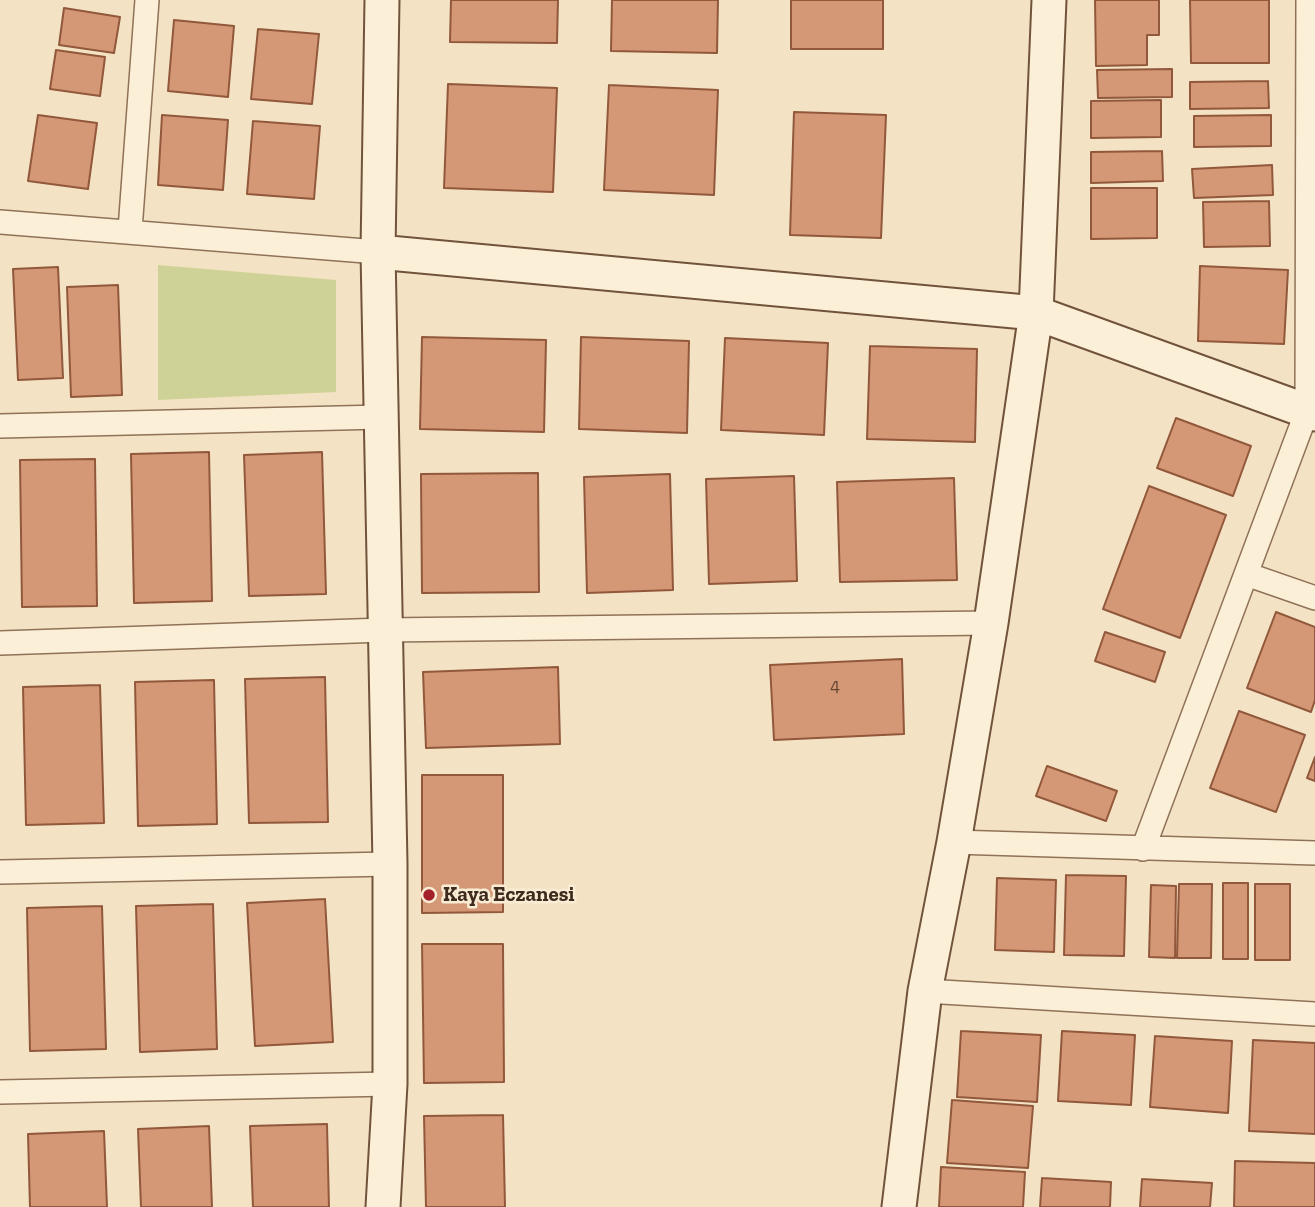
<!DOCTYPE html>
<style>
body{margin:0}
canvas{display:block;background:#f3e2c3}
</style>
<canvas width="1315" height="1207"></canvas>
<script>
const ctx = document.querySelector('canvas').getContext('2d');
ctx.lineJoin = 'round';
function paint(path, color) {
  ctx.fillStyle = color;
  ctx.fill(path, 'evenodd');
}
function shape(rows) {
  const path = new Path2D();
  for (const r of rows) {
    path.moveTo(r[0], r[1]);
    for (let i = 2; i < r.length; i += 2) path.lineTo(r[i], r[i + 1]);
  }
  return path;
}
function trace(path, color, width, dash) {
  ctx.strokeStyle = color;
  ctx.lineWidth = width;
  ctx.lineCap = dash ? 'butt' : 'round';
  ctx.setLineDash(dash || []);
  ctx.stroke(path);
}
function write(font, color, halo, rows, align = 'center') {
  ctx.font = font + ' "Zilla Slab",serif';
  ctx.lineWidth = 5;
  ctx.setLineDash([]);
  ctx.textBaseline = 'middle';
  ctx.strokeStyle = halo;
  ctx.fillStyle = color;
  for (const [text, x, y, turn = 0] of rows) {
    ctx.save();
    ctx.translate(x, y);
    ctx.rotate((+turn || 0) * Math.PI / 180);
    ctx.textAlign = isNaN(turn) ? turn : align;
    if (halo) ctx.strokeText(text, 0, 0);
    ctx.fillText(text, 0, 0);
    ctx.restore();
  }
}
const green = shape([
 [158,265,336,280,336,392,158,400]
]);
const building = shape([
 [451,0,558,0,557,43,450,42,451,0],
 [612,0,718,0,717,53,611,51,612,0],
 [791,0,883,0,883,49,791,49,791,0],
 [1095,0,1159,0,1159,35,1147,35,1147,65,1096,66,1095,0],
 [1190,0,1269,0,1269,63,1191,63,1190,0],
 [64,8,120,17,114,53,59,45,64,8],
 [174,20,234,26,228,97,168,91,174,20],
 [258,29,319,34,312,104,251,99,258,29],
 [56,50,105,57,100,96,50,89,56,50],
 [1172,69,1172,97,1098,98,1097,70,1172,69],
 [1268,81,1269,108,1190,109,1190,82,1268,81],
 [448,84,557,88,553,192,444,188,448,84],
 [609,85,718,90,714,195,604,190,609,85],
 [1161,100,1161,137,1091,138,1091,101,1161,100],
 [794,112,886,115,881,238,790,235,794,112],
 [38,115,97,123,88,189,28,181,38,115],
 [162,115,228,120,223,190,158,185,162,115],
 [1271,115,1271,146,1194,147,1194,116,1271,115],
 [253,121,320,126,314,199,247,194,253,121],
 [1162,151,1163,181,1091,183,1091,152,1162,151],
 [1272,165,1273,195,1194,198,1192,169,1272,165],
 [1091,188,1157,188,1157,238,1091,239,1091,188],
 [1269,201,1270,246,1204,247,1203,202,1269,201],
 [1200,266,1288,270,1284,344,1198,341,1200,266],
 [58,267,63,378,18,380,13,269,58,267],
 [118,285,122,395,71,397,67,287,118,285],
 [422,337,546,340,544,432,420,429,422,337],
 [581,337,689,341,687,433,579,429,581,337],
 [725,338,828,343,824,435,721,430,725,338],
 [870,346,977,349,975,442,867,439,870,346],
 [1176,418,1251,446,1233,496,1157,468,1176,418],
 [209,452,212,601,134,603,131,454,209,452],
 [322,452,326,594,249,596,244,455,322,452],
 [95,459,97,606,22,607,20,460,95,459],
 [538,473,539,592,422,593,421,474,538,473],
 [670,474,673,590,587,593,584,477,670,474],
 [794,476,797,581,709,584,706,479,794,476],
 [954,478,957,580,840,582,837,482,954,478],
 [1149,486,1226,515,1180,638,1103,609,1149,486],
 [1276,612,1315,627,1315,700,1311,712,1247,688,1276,612],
 [1105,632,1165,652,1155,682,1095,661,1105,632],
 [902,659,904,734,774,740,770,665,902,659],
 [558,667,560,744,426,748,423,672,558,667],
 [325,677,328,822,249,823,245,679,325,677],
 [214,680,217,824,138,826,135,682,214,680],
 [100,685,104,823,26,825,23,687,100,685],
 [1239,711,1305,735,1276,812,1210,788,1239,711],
 [1315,757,1315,781,1307,778,1315,757],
 [1047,766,1117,791,1106,821,1036,796,1047,766],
 [422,775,503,775,503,912,422,913,422,775],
 [1066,875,1126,876,1124,956,1064,955,1066,875],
 [997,878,1056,880,1054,952,995,950,997,878],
 [1223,883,1248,883,1248,959,1223,959,1223,883],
 [1179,884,1212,884,1211,958,1177,958,1179,884],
 [1255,884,1290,884,1290,960,1255,960,1255,884],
 [1151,885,1176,886,1175,958,1149,957,1151,885],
 [325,899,333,1042,255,1046,247,903,325,899],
 [213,904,217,1049,140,1052,136,906,213,904],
 [102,906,106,1049,30,1051,27,908,102,906],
 [422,944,503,944,504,1082,424,1083,422,944],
 [961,1031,1041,1035,1037,1102,957,1097,961,1031],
 [1062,1031,1135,1035,1131,1105,1058,1101,1062,1031],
 [1155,1036,1232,1041,1228,1113,1150,1107,1155,1036],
 [1253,1040,1315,1043,1315,1134,1249,1131,1253,1040],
 [952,1100,1033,1106,1028,1168,947,1163,952,1100],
 [503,1115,505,1207,426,1207,424,1116,503,1115],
 [327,1124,329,1207,253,1207,250,1126,327,1124],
 [209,1126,212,1207,141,1207,138,1129,209,1126],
 [104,1131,107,1207,30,1207,28,1134,104,1131],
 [1235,1161,1315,1163,1315,1207,1234,1207,1235,1161],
 [941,1167,1025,1172,1023,1207,939,1207,941,1167],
 [1042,1178,1111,1182,1110,1207,1040,1207,1042,1178],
 [1142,1179,1212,1183,1210,1207,1140,1207,1142,1179]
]);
const street = shape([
 [0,222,378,252],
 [130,230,147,0],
 [0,426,382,417],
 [1246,574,1315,598],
 [0,643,384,630,991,623],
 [954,842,1315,853],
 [1143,849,1307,411,1308,0],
 [0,872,390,864],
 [925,991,1315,1014],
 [0,1092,390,1084]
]);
const secondary = shape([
 [382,0,378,252,390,864,390,1084,383,1207],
 [378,252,1036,313,1315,414],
 [899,1207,925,991,954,842,991,623,1036,313,1049,0]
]);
const markers = [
 [429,895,7,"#a5212a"]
];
const numberNames = [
 ["4",835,686]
];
const poiNames = [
 ["Kaya Eczanesi",443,895]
];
paint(green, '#cfd296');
paint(building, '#d49876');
trace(building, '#91583b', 2);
trace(street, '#8f7258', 26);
trace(secondary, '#71533b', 37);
trace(street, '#fcefd8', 23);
trace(secondary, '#fcefd8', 33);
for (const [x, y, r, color] of markers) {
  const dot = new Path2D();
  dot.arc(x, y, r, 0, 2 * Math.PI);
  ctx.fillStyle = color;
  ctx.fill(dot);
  trace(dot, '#f9ecd4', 2.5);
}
write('18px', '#644633', null, numberNames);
write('bold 21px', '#3e2b1d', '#f9ecd4', poiNames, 'left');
</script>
